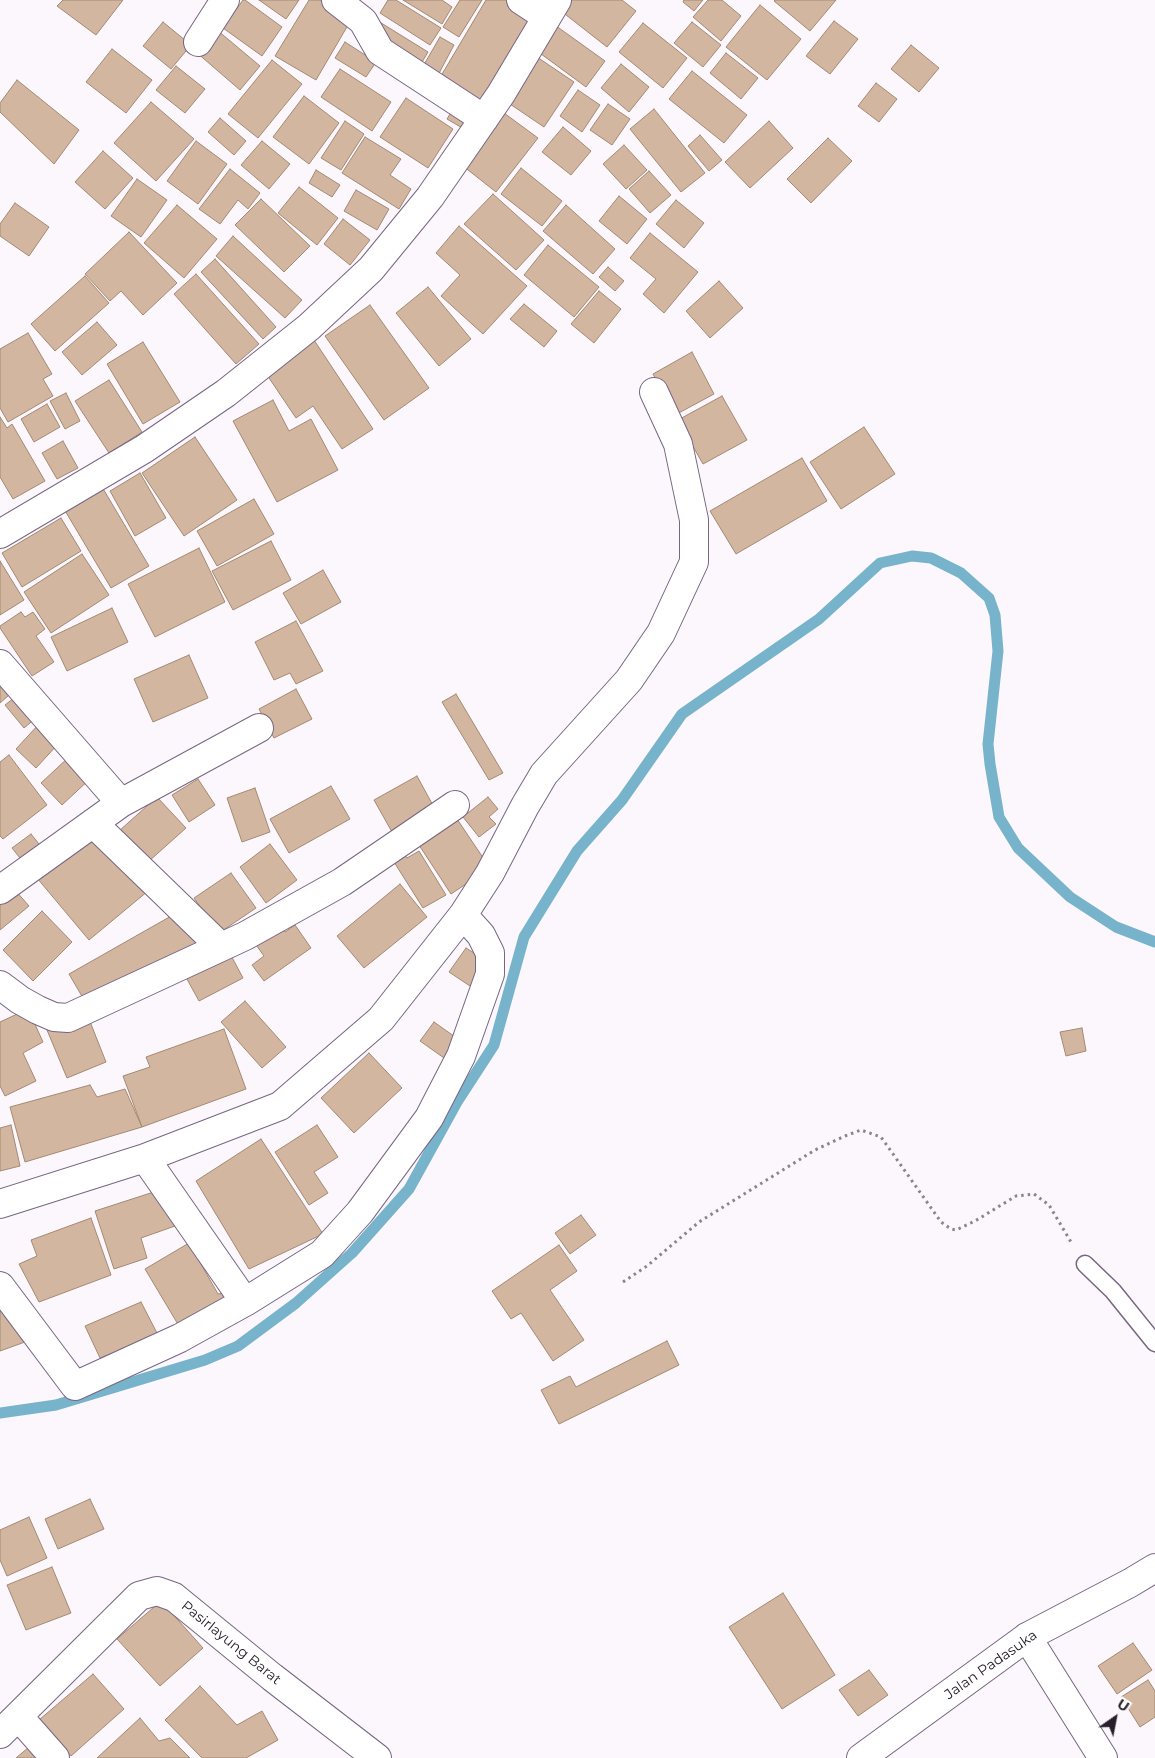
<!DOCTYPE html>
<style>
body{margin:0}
#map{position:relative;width:1155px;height:1758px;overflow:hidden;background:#fbf7fd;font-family:Montserrat,sans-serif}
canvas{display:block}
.north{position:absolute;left:1090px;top:1693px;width:50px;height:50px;-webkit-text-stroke:4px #fff;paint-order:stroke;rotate:33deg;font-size:14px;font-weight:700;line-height:20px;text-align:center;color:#27202b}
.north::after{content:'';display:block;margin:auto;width:18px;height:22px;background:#27202b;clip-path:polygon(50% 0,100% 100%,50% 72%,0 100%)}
</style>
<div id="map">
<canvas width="1155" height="1758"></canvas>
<div class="north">U</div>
</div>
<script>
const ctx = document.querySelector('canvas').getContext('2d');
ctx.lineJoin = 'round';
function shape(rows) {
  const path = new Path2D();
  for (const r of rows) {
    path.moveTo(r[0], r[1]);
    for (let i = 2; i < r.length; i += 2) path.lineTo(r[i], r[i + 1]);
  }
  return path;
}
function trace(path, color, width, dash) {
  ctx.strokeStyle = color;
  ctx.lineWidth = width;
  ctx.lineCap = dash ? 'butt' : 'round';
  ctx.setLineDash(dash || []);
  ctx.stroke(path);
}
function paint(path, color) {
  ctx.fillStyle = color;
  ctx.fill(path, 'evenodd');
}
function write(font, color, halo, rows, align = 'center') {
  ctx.font = font + ' Montserrat,sans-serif';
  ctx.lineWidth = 4;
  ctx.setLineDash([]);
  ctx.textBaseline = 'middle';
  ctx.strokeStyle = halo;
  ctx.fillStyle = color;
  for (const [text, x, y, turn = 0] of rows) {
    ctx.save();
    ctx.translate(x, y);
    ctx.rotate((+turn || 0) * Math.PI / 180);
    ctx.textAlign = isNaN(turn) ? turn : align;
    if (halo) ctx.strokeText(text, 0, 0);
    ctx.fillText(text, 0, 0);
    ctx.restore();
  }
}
const stream = shape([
 [0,1413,56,1405,205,1360,238,1346,296,1303,352,1253,409,1189,457,1102,494,1045,524,937,577,851,622,800,682,714,819,619,880,563,912,556,931,558,961,573,989,598,995,615,998,651,988,744,990,764,999,817,1018,848,1070,897,1116,927,1155,942]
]);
const building = shape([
 [63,0,123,0,96,35,57,6,63,0],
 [243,0,245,0,282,27,262,56,223,28,243,0],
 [259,0,299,0,286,19,259,0],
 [309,0,320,0,351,20,316,80,275,56,309,0],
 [388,0,396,0,441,28,430,45,380,13,388,0],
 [403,0,442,0,452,7,442,24,403,0],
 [460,0,482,0,459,37,443,27,460,0],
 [486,0,512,0,536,14,477,112,435,86,486,0],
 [570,0,622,0,636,11,607,47,561,11,570,0],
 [684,0,703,0,694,11,683,2,684,0],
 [708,0,722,0,741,16,721,41,693,17,708,0],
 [775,0,836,0,810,31,774,1,775,0],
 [760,5,801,39,767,80,726,47,760,5],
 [378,21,428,52,418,69,373,35,378,21],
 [834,21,858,39,830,74,806,56,834,21],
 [163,22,191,45,171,69,143,46,163,22],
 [692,22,721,45,703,67,674,43,692,22],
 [552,23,605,61,586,87,533,48,552,23],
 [643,23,687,58,663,88,619,52,643,23],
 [211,25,260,66,240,90,196,52,211,25],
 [440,37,454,45,437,77,422,68,440,37],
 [345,42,376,62,366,77,335,58,345,42],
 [911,45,939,68,919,92,891,69,911,45],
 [112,49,152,80,126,113,86,82,112,49],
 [726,53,758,78,741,99,710,73,726,53],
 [537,57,574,82,544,127,507,102,537,57],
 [272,60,302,84,258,138,228,114,272,60],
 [621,64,649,87,629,112,601,88,621,64],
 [176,66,205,89,185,113,156,90,176,66],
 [340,69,391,102,372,131,321,97,340,69],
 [692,71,747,115,724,143,669,99,692,71],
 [17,80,79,130,54,164,0,112,0,103,17,80],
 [876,83,897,99,879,122,858,106,876,83],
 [578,90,600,105,582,132,560,116,578,90],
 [304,96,339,123,309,164,273,137,304,96],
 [406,98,453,129,428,168,380,137,406,98],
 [151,102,194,139,156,181,114,143,151,102],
 [456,104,473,116,464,129,447,119,456,104],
 [608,104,630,119,612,145,590,130,608,104],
 [654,109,705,173,681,192,630,129,654,109],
 [504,113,538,138,496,192,463,166,504,113],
 [220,118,246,141,234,155,208,132,220,118],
 [345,121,364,134,341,170,321,158,345,121],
 [769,121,793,148,750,188,725,162,769,121],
 [563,127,591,151,571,175,542,152,563,127],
 [700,135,722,160,709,171,688,146,700,135],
 [365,137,401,159,390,175,411,189,399,209,342,173,365,137],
 [828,138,852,161,811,203,787,179,828,138],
 [196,141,227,164,198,204,167,181,196,141],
 [262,141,290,164,269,189,241,165,262,141],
 [624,145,647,170,626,189,603,164,624,145],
 [103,151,133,178,105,209,75,182,103,151],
 [521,168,562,201,542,226,501,194,521,168],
 [230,169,260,193,248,209,238,200,220,224,199,209,230,169],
 [316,170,340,185,332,197,309,183,316,170],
 [649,171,671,195,650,213,629,189,649,171],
 [137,179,167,200,141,237,111,216,137,179],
 [299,187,338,218,317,245,278,213,299,187],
 [356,190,389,209,377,230,344,211,356,190],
 [493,194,544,240,516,270,464,224,493,194],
 [619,196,647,219,627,244,599,221,619,196],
 [261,199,310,246,284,272,235,225,261,199],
 [676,200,704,223,684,248,656,224,676,200],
 [15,203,49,227,29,256,0,236,0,224,15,203],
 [177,205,217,239,184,278,144,243,177,205],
 [566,205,615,249,593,274,543,231,566,205],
 [343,219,370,240,350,265,324,244,343,219],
 [459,226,527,286,483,334,441,296,460,275,436,253,459,226],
 [129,232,177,283,143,315,121,291,110,301,85,274,129,232],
 [650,233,698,272,664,313,643,294,656,279,630,258,650,233],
 [233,236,302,300,285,318,216,256,233,236],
 [548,245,599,287,574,317,524,275,548,245],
 [215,259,276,327,263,339,201,272,215,259],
 [608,267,624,281,615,291,599,277,608,267],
 [196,274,259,344,236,364,174,294,196,274],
 [85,276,109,303,55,351,31,324,85,276],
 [719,281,743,308,710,338,686,311,719,281],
 [428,287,471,339,439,366,396,313,428,287],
 [599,291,621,309,594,343,571,324,599,291],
 [524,304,557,331,544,347,510,319,524,304],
 [370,305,429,388,384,420,325,336,370,305],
 [97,322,117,345,82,375,62,352,97,322],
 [28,333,52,374,43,379,53,396,8,422,0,408,0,349,28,333],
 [312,337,373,429,342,449,313,406,296,418,263,369,312,337],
 [143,342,180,402,143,424,107,364,143,342],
 [692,352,714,394,675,415,653,374,692,352],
 [109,380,142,432,109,453,75,401,109,380],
 [66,393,80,421,65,429,50,401,66,393],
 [722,396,747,440,703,464,678,420,722,396],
 [273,400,289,431,311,419,338,470,277,502,233,421,273,400],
 [47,404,60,427,34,442,21,419,47,404],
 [0,417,7,428,12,424,45,481,13,499,0,477,0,417],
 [864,427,895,474,841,509,810,462,864,427],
 [195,437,237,500,184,536,142,473,195,437],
 [63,441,78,468,57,479,42,453,63,441],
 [802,458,827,501,736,554,710,511,802,458],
 [140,473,166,518,135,536,110,491,140,473],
 [102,487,149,566,111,588,64,509,102,487],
 [254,499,274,534,217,566,197,531,254,499],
 [61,518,81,551,22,587,2,553,61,518],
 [271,541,291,580,233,610,212,571,271,541],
 [199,548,225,602,155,637,128,584,199,548],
 [82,554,109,595,51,633,24,592,82,554],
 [0,561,24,600,0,615,0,561],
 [323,570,341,602,301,624,283,593,323,570],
 [112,608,128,642,67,671,51,637,112,608],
 [21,612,25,617,33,612,45,629,36,636,54,662,32,676,0,628,0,626,21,612],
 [296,621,323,671,296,684,290,673,274,680,255,642,296,621],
 [189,655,208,698,153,722,134,679,189,655],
 [0,670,17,688,0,703,0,670],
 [296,689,312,719,274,738,259,709,296,689],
 [456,694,503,773,489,780,442,702,456,694],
 [18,695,36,718,24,728,5,705,18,695],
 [39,724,59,743,36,768,16,749,39,724],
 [9,755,47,805,3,839,0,836,0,762,9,755],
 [70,756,91,778,62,805,41,783,70,756],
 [417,776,435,809,392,832,374,800,417,776],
 [198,779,215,805,189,822,172,795,198,779],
 [331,786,350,819,289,853,270,819,331,786],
 [255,788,270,832,242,842,227,798,255,788],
 [157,797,186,828,148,862,119,831,157,797],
 [488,797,498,809,489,817,496,824,479,837,463,817,488,797],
 [457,819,490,868,451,894,419,845,457,819],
 [95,829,148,891,89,940,37,878,95,829],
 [31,834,43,849,24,863,12,848,31,834],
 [270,844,297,880,266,903,240,867,270,844],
 [400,848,407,858,419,851,446,895,423,908,389,854,400,848],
 [231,873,256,908,219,933,194,898,231,873],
 [400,884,427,917,364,968,337,936,400,884],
 [15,890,29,906,0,930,0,902,15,890],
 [42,911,72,942,33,981,3,950,42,911],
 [180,911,197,943,87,1005,69,974,180,911],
 [279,924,285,932,295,925,311,948,264,981,252,965,264,956,254,942,279,924],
 [226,946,243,978,199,1001,182,970,226,946],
 [466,948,487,961,470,986,449,972,466,948],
 [245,1001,286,1047,262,1068,221,1022,245,1001],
 [28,1009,43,1042,23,1053,36,1081,5,1096,0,1086,0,1022,28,1009],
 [87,1014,106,1062,67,1078,47,1030,87,1014],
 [434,1022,458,1039,444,1058,420,1041,434,1022],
 [1082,1028,1086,1051,1066,1056,1060,1032,1082,1028],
 [224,1029,246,1089,142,1127,123,1076,150,1067,146,1057,224,1029],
 [369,1053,402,1088,354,1133,321,1098,369,1053],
 [90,1085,97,1097,125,1089,142,1127,25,1162,10,1107,90,1085],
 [11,1125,20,1166,0,1171,0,1128,11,1125],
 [317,1125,338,1157,314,1172,328,1193,309,1205,275,1152,317,1125],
 [261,1139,323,1234,249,1269,196,1181,261,1139],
 [163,1189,175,1226,141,1238,147,1258,114,1269,95,1211,163,1189],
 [581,1215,596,1235,570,1254,555,1233,581,1215],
 [91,1218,111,1275,39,1302,19,1264,37,1256,31,1240,91,1218],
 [189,1243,218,1294,225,1293,235,1305,182,1331,145,1269,189,1243],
 [559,1245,577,1271,550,1290,584,1340,553,1361,521,1313,511,1319,492,1291,559,1245],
 [141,1302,158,1335,100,1358,85,1326,141,1302],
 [0,1306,25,1342,0,1351,0,1306],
 [667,1341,679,1365,559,1424,541,1390,570,1376,576,1387,667,1341],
 [90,1499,104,1529,58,1549,45,1519,90,1499],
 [29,1517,47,1558,7,1576,0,1560,0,1530,29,1517],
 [52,1567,71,1613,26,1630,7,1585,52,1567],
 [783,1593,835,1675,782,1709,729,1627,783,1593],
 [161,1601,203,1648,160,1686,117,1639,161,1601],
 [1133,1643,1152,1670,1117,1694,1098,1666,1133,1643],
 [869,1670,888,1695,858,1716,839,1690,869,1670],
 [93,1674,124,1709,71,1756,39,1720,93,1674],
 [1148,1680,1155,1691,1155,1717,1140,1727,1121,1697,1148,1680],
 [200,1686,237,1725,262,1711,278,1740,246,1758,202,1758,165,1720,200,1686],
 [140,1718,159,1741,170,1738,190,1758,97,1758,140,1718],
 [29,1747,40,1758,16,1758,29,1747]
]);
const path = shape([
 [623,1282,647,1266,699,1222,815,1150,845,1136,861,1130,881,1137,941,1222,951,1229,956,1230,975,1221,1016,1196,1034,1194,1049,1205,1071,1242]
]);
const service = shape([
 [1085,1264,1113,1291,1155,1343]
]);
const minor = shape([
 [336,0,363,21,380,51,484,119],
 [521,0,547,17],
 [198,42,225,0],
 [0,534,144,449,226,393,309,327,371,269,430,197,501,94,557,0],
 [0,664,121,803],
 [93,823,221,947],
 [0,890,121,803,259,728],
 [0,985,20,1000,38,1010,54,1017,68,1018,245,936,342,882,455,805],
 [145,1158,245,1302],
 [0,1204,145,1158,280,1106,381,1019,463,915,490,873,525,806,544,774,629,680,661,633,694,562,694,520,678,444,654,392],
 [0,1286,75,1386,180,1338,245,1302,322,1254,360,1212,429,1118,461,1056,490,974,490,953,481,935,463,915],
 [1027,1637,1103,1758],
 [18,1716,55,1758],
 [0,1734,139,1596,157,1591,174,1597,272,1677,377,1758]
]);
const tertiary = shape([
 [861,1758,1027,1637,1130,1583,1155,1568]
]);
const streetNames = [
 ["Pasirlayung Barat",231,1643,39],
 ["Jalan Padasuka",991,1665,-35]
];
trace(stream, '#77b3cb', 11);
paint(building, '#d3b69f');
trace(building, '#a48972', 1);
trace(service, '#776682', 19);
trace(minor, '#776682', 30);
trace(tertiary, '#776682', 30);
trace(path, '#8a858d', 3, [2.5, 4]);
trace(service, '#fff', 16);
trace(minor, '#fff', 28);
trace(tertiary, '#fff', 28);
write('14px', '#27202b', '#fff', streetNames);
</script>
